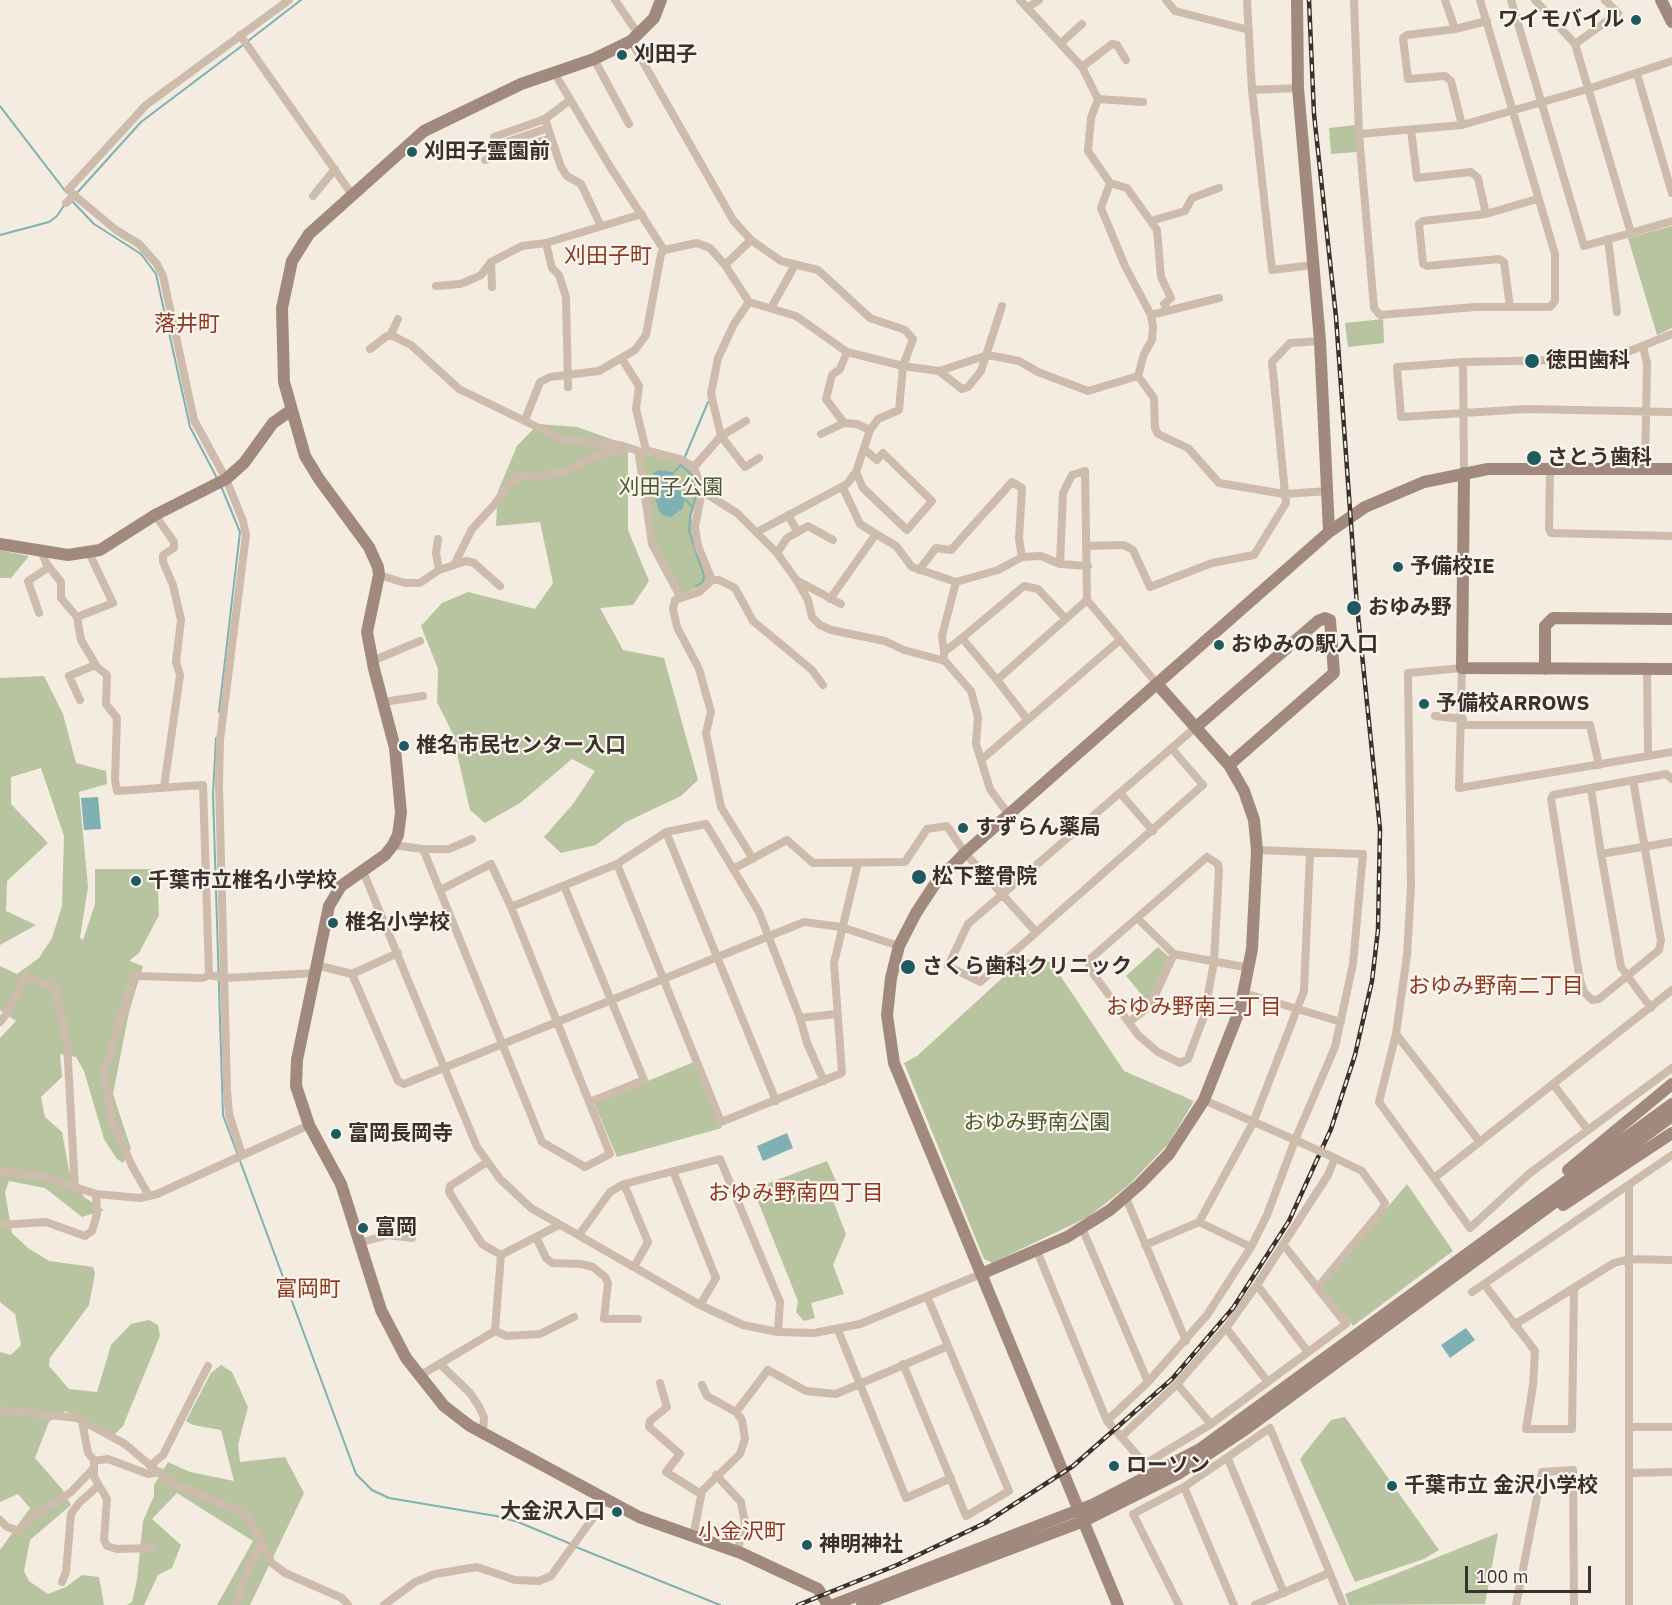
<!DOCTYPE html>
<meta charset="utf-8">
<style>
body{margin:0}
#map{position:relative;width:1672px;height:1605px;overflow:hidden;background:#f4ebe1;font-family:"IBM Plex Sans",sans-serif}
canvas{display:block}
.scale{position:absolute;left:1465px;top:1566px;width:126px;height:27px;box-sizing:border-box;border:3px solid #3b302b;border-top:0;padding-left:8px;font-size:18px;line-height:21px;white-space:nowrap;color:#3b302b;-webkit-text-stroke:4px #fbf5ee;paint-order:stroke}
</style>
<div id="map">
<canvas width="1672" height="1605"></canvas>
<div class="scale">100 m</div>
</div>
<script>
const ctx = document.querySelector('canvas').getContext('2d');
ctx.lineJoin = 'round';
function paint(path, color) {
  ctx.fillStyle = color;
  ctx.fill(path, 'evenodd');
}
function shape(rows) {
  const path = new Path2D();
  for (const r of rows) {
    path.moveTo(r[0], r[1]);
    for (let i = 2; i < r.length; i += 2) path.lineTo(r[i], r[i + 1]);
  }
  return path;
}
function trace(path, color, width, dash) {
  ctx.strokeStyle = color;
  ctx.lineWidth = width;
  ctx.lineCap = dash ? 'butt' : 'round';
  ctx.setLineDash(dash || []);
  ctx.stroke(path);
}
function write(font, color, halo, rows, align = 'center') {
  ctx.font = font + ' "IBM Plex Sans","Noto Sans JP",sans-serif';
  ctx.lineWidth = 4.5;
  ctx.setLineDash([]);
  ctx.textBaseline = 'middle';
  ctx.strokeStyle = halo;
  ctx.fillStyle = color;
  for (const [text, x, y, turn = 0] of rows) {
    ctx.save();
    ctx.translate(x, y);
    ctx.rotate((+turn || 0) * Math.PI / 180);
    ctx.textAlign = isNaN(turn) ? turn : align;
    if (halo) ctx.strokeText(text, 0, 0);
    ctx.fillText(text, 0, 0);
    ctx.restore();
  }
}
const green = shape([
 [1355,125,1357,152,1331,154,1329,128],
 [1672,226,1672,328,1657,335,1628,238],
 [1383,319,1384,343,1348,347,1345,323],
 [538,424,577,427,628,445,628,530,649,581,633,605,600,608,623,650,664,658,698,780,681,796,626,822,596,845,561,853,544,837,573,804,595,771,572,759,520,803,485,823,470,810,452,732,437,702,438,669,421,626,442,603,468,592,535,609,553,583,540,522,496,526,498,491,517,446],
 [646,454,683,463,694,473,698,497,692,516,692,532,708,580,702,586,682,594,654,544,641,457],
 [0,550,29,556,11,578,0,578],
 [44,676,63,714,76,763,106,771,107,784,79,792,88,887,80,938,83,940,95,904,95,869,157,869,159,915,139,953,129,961,143,966,129,1012,113,1094,131,1149,123,1163,117,1159,104,1139,84,1071,76,1057,60,1054,62,1077,41,1097,45,1117,62,1132,69,1170,84,1197,104,1210,82,1217,45,1188,9,1181,5,1192,12,1233,28,1248,49,1261,93,1267,95,1273,89,1305,50,1358,49,1366,69,1389,97,1392,111,1345,131,1324,149,1320,158,1325,160,1336,123,1426,115,1434,65,1411,49,1422,35,1458,62,1489,71,1505,30,1540,24,1571,29,1581,48,1594,66,1587,82,1575,99,1577,104,1605,0,1605,0,1550,30,1508,18,1494,0,1502,0,1352,11,1355,21,1345,15,1314,0,1302,0,1038,16,1021,0,1010,0,966,17,974,39,958,52,938,62,906,64,836,41,768,11,777,11,804,48,843,7,881,6,911,36,925,0,945,0,678],
 [1158,947,1169,957,1148,1002,1126,976],
 [1023,959,1051,962,1124,1071,1194,1101,1169,1143,1129,1185,1088,1217,992,1263,984,1259,904,1063,917,1056],
 [694,1062,722,1128,617,1157,594,1103],
 [827,1161,837,1183,828,1188,846,1234,833,1265,844,1294,811,1303,815,1318,804,1321,796,1312,798,1301,753,1189],
 [1407,1184,1453,1251,1353,1326,1321,1287],
 [221,1365,232,1372,248,1407,238,1445,240,1462,285,1457,304,1493,250,1605,217,1605,253,1541,177,1493,152,1519,181,1545,172,1568,158,1575,144,1605,127,1605,132,1602,137,1580,143,1521,154,1496,154,1485,168,1462,190,1472,234,1481,221,1430,193,1425,186,1421,211,1373],
 [1345,1417,1439,1550,1424,1559,1355,1582,1300,1459,1331,1420],
 [1498,1533,1485,1604,1349,1605,1345,1594]
]);
const water = shape([
 [659,470,673,472,676,485,685,497,683,508,671,517,662,515,659,511,651,484,653,473],
 [98,797,101,829,84,830,81,798],
 [787,1133,793,1148,763,1161,757,1146],
 [1466,1328,1475,1340,1450,1358,1441,1345]
]);
const stream = shape([
 [248,41,301,0],
 [0,106,66,192],
 [76,194,141,122,243,45],
 [72,201,94,224,141,254,156,274,190,427,217,478],
 [0,235,49,222,57,216,65,204],
 [684,459,708,402],
 [681,465,692,475,696,496,690,516,689,531,704,576,703,582,696,586],
 [674,473,681,464],
 [686,500,692,507],
 [219,712,240,532,221,486],
 [216,738,213,794,223,1115,356,1474,372,1490,389,1498,496,1516,518,1522,571,1544],
 [576,1547,720,1605]
]);
const street = shape([
 [615,0,639,35],
 [1020,0,1082,67,1098,99,1091,118,1088,151,1110,183,1101,208,1125,266,1151,315,1153,327,1152,340,1144,354,1138,376],
 [1166,0,1175,11,1249,30],
 [1247,0,1252,90,1272,270,1313,265],
 [1354,0,1359,134,1374,308,1380,315,1475,307,1550,307,1555,301,1555,254,1480,0],
 [1445,0,1455,29],
 [1511,0,1584,246,1631,233],
 [1535,0,1575,44],
 [1605,0,1618,13,1575,44,1631,233,1672,221],
 [1027,8,1039,0],
 [240,35,353,196],
 [631,41,733,220,751,240,781,261,818,270,870,318,905,330,913,339,903,366,899,410,878,419,870,430,856,472,847,484,757,532],
 [1061,43,1082,24],
 [594,59,629,124],
 [1082,67,1112,44,1117,45,1126,60],
 [555,74,609,165,664,250],
 [1637,74,1672,193],
 [1252,90,1298,88],
 [1098,99,1143,102],
 [570,100,545,119,561,167,567,176,581,184,601,226],
 [1462,125,1451,81,1445,76,1408,79,1403,38,1407,35,1455,29,1487,21],
 [1411,130,1417,178,1471,172,1478,178,1486,214,1537,199],
 [1359,134,1462,125,1588,89,1672,61],
 [481,151,548,128],
 [500,155,494,137,545,119],
 [485,160,551,138],
 [1110,183,1127,188,1157,230,1161,277,1171,298,1164,304,1167,309],
 [313,196,335,169],
 [66,203,75,195],
 [1486,214,1423,221,1419,224,1423,264,1427,266,1499,259,1504,262,1510,307],
 [1151,221,1185,211,1192,198,1219,188],
 [1608,239,1617,312],
 [546,243,552,268,559,275,566,297,568,387],
 [491,262,492,287],
 [725,265,751,240],
 [436,286,460,284,475,278,481,275,491,262,522,246,546,243,642,214],
 [749,302,734,324,718,358,711,394,721,436,745,467,759,458],
 [771,308,795,265],
 [1151,315,1219,298],
 [1672,334,1610,359,1463,362,1397,367,1401,417,1527,409,1672,412],
 [390,336,398,319],
 [1643,347,1647,363,1645,469],
 [370,349,387,336,393,336,411,345,459,389,564,440,620,445,641,452],
 [622,359,639,386,636,409,646,450],
 [1463,362,1464,473],
 [939,371,962,389,968,387,981,371,1002,306],
 [525,420,540,382,550,377,599,371,635,350,646,335,661,254,664,250,697,243,710,248,725,265,749,302,796,316,847,352,903,366,939,371,988,355,1019,361,1038,372,1088,391,1138,376,1154,398,1155,428,1158,434,1188,448,1219,483,1284,494,1329,491],
 [844,423,826,399,832,375,840,369,847,352],
 [821,434,844,423,857,424,870,430],
 [694,467,721,436,746,421],
 [1550,469,1549,529,1551,533,1672,536],
 [856,472,863,488,907,530,932,501,883,453,877,460,864,449],
 [702,491,695,527,698,546,712,580,699,592,675,600,673,609,677,627,699,669,711,712,706,733,721,807,753,859],
 [155,515,174,542,174,548,163,555,163,562,173,585,181,620,176,662,180,675,164,787],
 [788,515,797,531],
 [876,534,896,546,912,567,956,582],
 [438,539,436,553,439,570],
 [1088,546,1124,545,1133,550,1150,587,1212,563,1254,555,1286,503,1272,362,1290,343,1320,341],
 [41,551,46,563,61,582,61,598,77,617],
 [89,553,113,603,77,617,81,640,97,667,107,675,106,704,117,718,115,780,117,791,203,785,209,975,203,978,134,976,104,1073,112,1121,132,1166,149,1196],
 [777,553,787,538,808,526,833,540],
 [455,563,472,529,495,504,510,482,520,476,558,474,604,453,623,450],
 [1060,564,1063,493,1072,475,1085,471,1087,600],
 [919,570,936,548,951,550,1012,482,1022,488,1019,539,1022,557],
 [379,575,405,583,420,583,439,570,466,561,474,563,500,586],
 [712,580,719,580,735,588,753,621,812,670,823,685],
 [798,581,841,604],
 [681,598,652,544,639,456,641,452,646,450,680,459,694,467,702,491,737,513,777,553,797,581,808,600,812,617,820,625,831,630,885,641,904,650,945,661,971,691,978,717,976,744,981,760,990,789,1009,815],
 [830,599,876,534,860,524,843,488],
 [39,613,28,581,49,567],
 [962,638,1024,586,1038,589,1065,618],
 [944,652,942,636,956,582,998,570,1022,557,1041,556,1060,564,1088,566],
 [944,655,944,652,962,638,997,680],
 [372,661,420,641],
 [1647,668,1648,754],
 [80,700,69,676,95,665],
 [383,702,423,696],
 [1435,716,1463,719],
 [1027,719,997,680,1087,600,1158,685],
 [1462,725,1590,725,1599,765],
 [1172,749,1203,785,980,982,948,966,968,924,1196,727],
 [981,760,1120,640],
 [1633,780,1661,941,1659,950,1599,999,1592,1000,1584,992,1580,980,1551,799,1553,795,1666,774,1672,779],
 [1591,788,1601,854,1672,842],
 [1120,793,1153,831],
 [666,832,776,1101],
 [393,845,423,849,542,1142,585,1167,610,1154,511,907,491,864,440,890],
 [423,849,449,849,472,839],
 [1601,854,1621,967,1651,1008],
 [1207,857,1218,864,1219,870,1214,962,1204,1016,1188,1059,1180,1063,1158,1052,1138,1035,1089,968,1090,959,1207,857],
 [617,864,721,1122,842,1073,834,963,858,863],
 [362,869,477,1147,500,1179,531,1208,700,1305,743,1325,778,1332,814,1333,860,1324,981,1274],
 [733,869,787,840,813,863,905,862,927,829,947,826,965,853,1036,932],
 [564,886,644,1080,590,1102],
 [511,907,617,864,666,832,706,824,759,912,800,1018,807,1043,824,1081],
 [1137,918,1174,954],
 [316,965,352,974,398,953],
 [352,974,398,1081,404,1084,804,922,841,927,899,946],
 [209,975,225,978,315,973],
 [1672,990,1434,1178,1470,1228,1530,1173,1672,1068],
 [1244,993,1341,1022],
 [800,1018,836,1014],
 [0,1022,8,1012,25,976,55,988,67,1043,75,1189],
 [1129,1022,1150,1006,1174,954,1250,968],
 [1396,1034,1480,1142],
 [1553,1084,1588,1130],
 [1204,1100,1295,1140],
 [242,1155,229,1114,227,1090,219,785,220,740,246,535,243,521,226,479,194,420,163,276,157,264,139,244,116,230,68,190,146,105,289,0],
 [487,1162,450,1186,449,1192,482,1244,501,1255,559,1225],
 [673,1171,716,1278,700,1305],
 [0,1172,39,1175,96,1194,140,1198,157,1194,309,1125],
 [1434,1178,1379,1102,1396,1034,1407,955,1411,887,1408,673,1462,668,1459,788,1672,752],
 [624,1184,648,1242,634,1267],
 [1126,1198,1186,1341],
 [1199,1222,1253,1123,1304,991,1310,852],
 [0,1225,46,1222,85,1236,92,1231,97,1214,96,1194],
 [1082,1228,1148,1382],
 [579,1235,610,1192,624,1184,720,1159,780,1302,778,1332],
 [536,1237,546,1258,552,1263,581,1264,593,1267,605,1277,608,1283,604,1319,638,1319],
 [359,1243,388,1235,412,1238],
 [1145,1245,1199,1222,1251,1247],
 [1037,1251,1107,1421,1145,1464,1211,1424,1346,1324,1283,1244],
 [1257,1285,1308,1352],
 [1574,1288,1572,1429,1526,1429,1533,1385,1535,1351,1484,1284,1672,1155],
 [1472,1292,1484,1284],
 [1514,1325,1614,1263,1629,1259,1672,1260],
 [1226,1328,1268,1382],
 [838,1330,906,1498,951,1478],
 [495,1331,507,1336,540,1334,574,1317],
 [495,1331,501,1255],
 [903,1364,966,1516,1009,1491,948,1346],
 [441,1365,470,1393,478,1405,484,1417,483,1433],
 [419,1376,495,1331],
 [660,1383,667,1407,650,1421,649,1427,680,1454,666,1472,701,1494],
 [1177,1384,1211,1424],
 [702,1385,707,1396,736,1412,768,1370,806,1391,836,1394,948,1346,927,1296],
 [0,1410,77,1418,125,1444,171,1483,235,1509,249,1519,272,1563,285,1573,342,1598,348,1605],
 [82,1421,88,1453,94,1460,94,1477,107,1499,104,1540,107,1546,117,1549,152,1548],
 [1107,1421,1148,1382,1207,1315,1251,1247,1267,1215,1295,1140,1335,1047,1353,964,1363,854,1257,850],
 [1629,1427,1672,1427],
 [1121,1437,1177,1384,1226,1328,1257,1285,1328,1175,1335,1158,1362,1171,1385,1203,1381,1211,1318,1287],
 [1228,1459,1284,1593],
 [94,1461,108,1459,148,1474,160,1472],
 [150,1466,163,1455,208,1366],
 [1629,1473,1672,1472],
 [716,1475,741,1502,745,1524,737,1552],
 [1184,1487,1234,1605],
 [0,1520,7,1527,20,1531,31,1518,71,1492,93,1469],
 [693,1537,702,1491,740,1454,745,1439,742,1420,736,1412],
 [62,1582,66,1572,71,1514,79,1503,98,1486],
 [237,1605,247,1570,262,1545],
 [384,1605,415,1582,435,1574,477,1567,515,1580,539,1581,551,1576,606,1500],
 [1179,1605,1133,1514,1184,1487,1270,1428,1343,1605],
 [1255,1605,1329,1573],
 [1516,1605,1542,1472,1573,1470,1574,1605],
 [1629,1605,1629,1186]
]);
const secondary = shape([
 [661,0,654,18,631,41,594,59,521,84,424,131,309,234,292,261,282,308,284,382,305,456,319,479,369,547,378,567,379,575,367,632,374,669,395,748,401,813,398,835,393,845,385,855,341,886,329,906,297,1060,296,1086,309,1125,341,1184,381,1310,406,1358,444,1406,470,1426,639,1517,741,1553,818,1589,828,1605],
 [1297,0,1298,88,1320,341,1329,532],
 [1661,0,1672,22],
 [1464,473,1462,668,1672,669],
 [0,544,68,555,100,550,155,515,226,479,244,463,273,423,290,411],
 [1545,669,1545,626,1553,618,1672,619],
 [1196,727,1318,621,1325,618,1330,620,1334,673,1229,765],
 [1568,1170,1672,1084],
 [1563,1205,1672,1133],
 [981,1274,1067,1237,1110,1210,1140,1184,1169,1154,1204,1100,1240,1009,1252,949,1257,850,1254,820,1244,791,1229,765,1158,685],
 [833,1605,1094,1504,1200,1449,1672,1104],
 [862,1605,1084,1521,1178,1474,1246,1429,1672,1116],
 [1118,1605,894,1063,887,1015,891,978,899,946,916,913,935,884,965,853,1329,532,1365,507,1424,482,1488,469,1672,469]
]);
const rail = shape([
 [798,1605,897,1565,985,1523,1073,1466,1172,1379,1233,1308,1289,1221,1331,1129,1355,1055,1372,981,1378,930,1380,829,1357,606,1336,317,1314,114,1309,0]
]);
const streetBridge = shape([
 [1295,1140,1335,1158]
]);
const markers = [
 [1636,20,6,"#1f5a5e"],
 [622,55,6,"#1f5a5e"],
 [412,152,6,"#1f5a5e"],
 [1532,361,8,"#1f5a5e"],
 [1534,458,8,"#1f5a5e"],
 [1398,567,6,"#1f5a5e"],
 [1354,608,8,"#1f5a5e"],
 [1219,645,6,"#1f5a5e"],
 [1424,704,6,"#1f5a5e"],
 [404,746,6,"#1f5a5e"],
 [963,828,6,"#1f5a5e"],
 [919,877,8,"#1f5a5e"],
 [136,881,6,"#1f5a5e"],
 [333,923,6,"#1f5a5e"],
 [908,967,8,"#1f5a5e"],
 [336,1134,6,"#1f5a5e"],
 [363,1228,6,"#1f5a5e"],
 [1114,1466,6,"#1f5a5e"],
 [1392,1486,6,"#1f5a5e"],
 [617,1512,6,"#1f5a5e"],
 [807,1545,6,"#1f5a5e"]
];
const poiNames = [
 ["ワイモバイル",1624,20,"right"],
 ["刈田子",634,55],
 ["刈田子霊園前",424,152],
 ["徳田歯科",1546,361],
 ["さとう歯科",1547,458],
 ["予備校IE",1410,567],
 ["おゆみ野",1368,608],
 ["おゆみの駅入口",1231,645],
 ["予備校ARROWS",1436,704],
 ["椎名市民センター入口",416,746],
 ["すずらん薬局",975,828],
 ["松下整骨院",932,877],
 ["千葉市立椎名小学校",148,881],
 ["椎名小学校",345,923],
 ["さくら歯科クリニック",922,967],
 ["富岡長岡寺",348,1134],
 ["富岡",375,1228],
 ["ローソン",1126,1466],
 ["千葉市立 金沢小学校",1404,1486],
 ["大金沢入口",605,1512,"right"],
 ["神明神社",819,1545]
];
const parkNames = [
 ["刈田子公園",671,488],
 ["おゆみ野南公園",1037,1123]
];
const neighbourhoodNames = [
 ["刈田子町",608,257],
 ["落井町",187,325],
 ["おゆみ野南二丁目",1496,987],
 ["おゆみ野南三丁目",1194,1008],
 ["おゆみ野南四丁目",796,1194],
 ["富岡町",308,1290],
 ["小金沢町",742,1533]
];
paint(green, '#b8c4a0');
paint(water, '#7fb0b2');
trace(stream, '#7fb0b2', 2);
trace(street, '#cdbbac', 8);
trace(secondary, '#a18a7d', 12);
trace(rail, '#3b302b', 4.5);
trace(rail, '#fbf5ee', 2, [7]);
trace(streetBridge, '#cdbbac', 8);
for (const [x, y, r, color] of markers) {
  const dot = new Path2D();
  dot.arc(x, y, r, 0, 2 * Math.PI);
  ctx.fillStyle = color;
  ctx.fill(dot);
  trace(dot, '#fbf5ee', 2);
}
write('bold 21px', '#3b302b', '#fbf5ee', poiNames, 'left');
write('21px', '#4a5a2e', '#fbf5ee', parkNames);
write('22px', '#8c3b22', '#fbf5ee', neighbourhoodNames);
</script>
